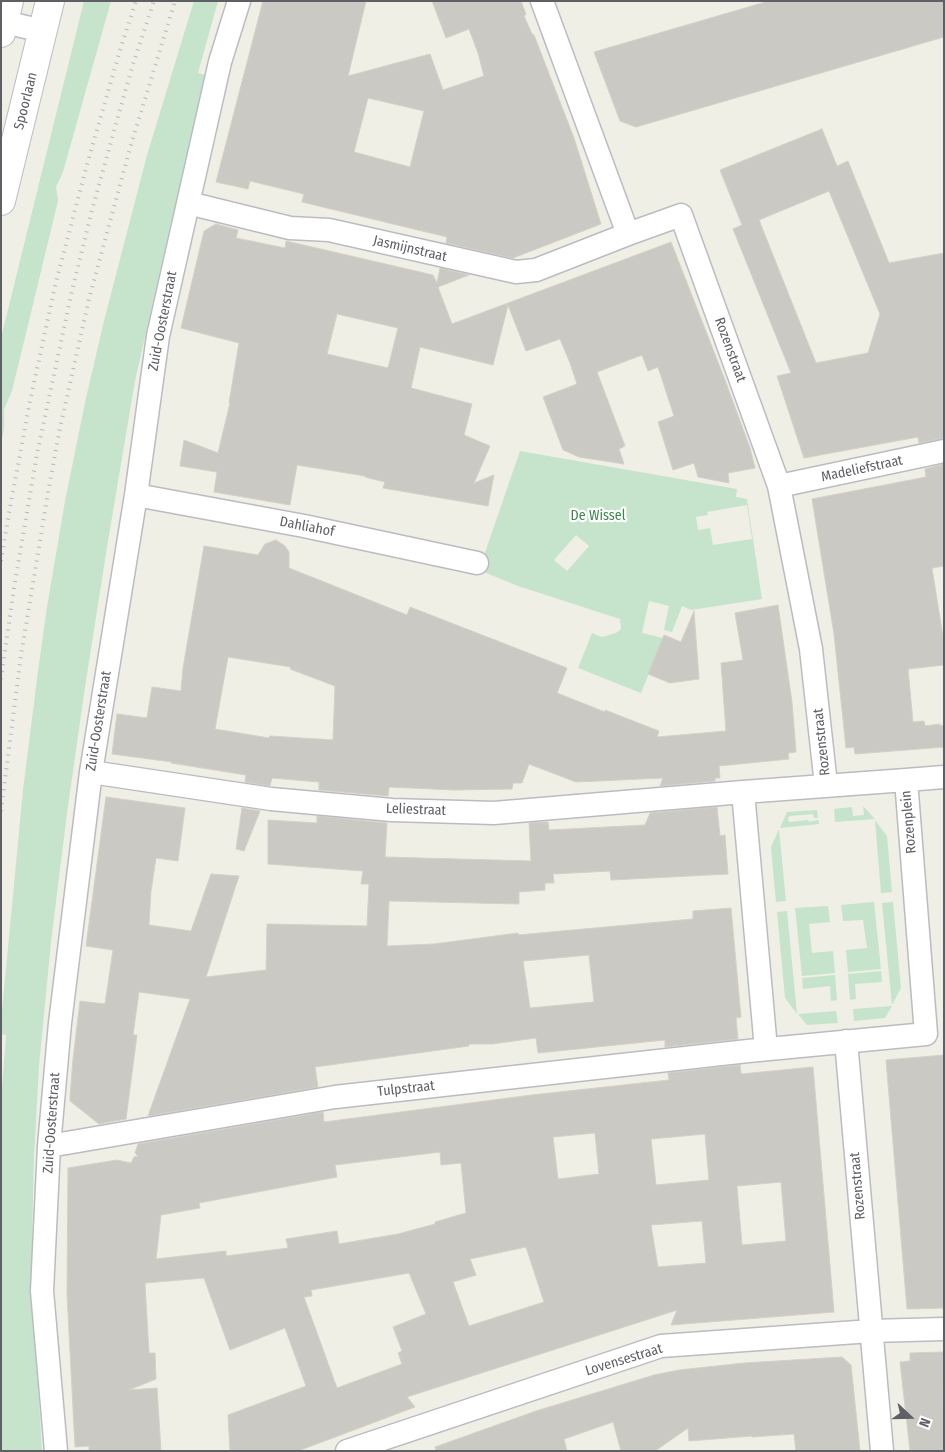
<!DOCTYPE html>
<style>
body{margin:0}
#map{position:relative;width:945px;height:1452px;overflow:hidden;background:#efefe6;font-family:"Fira Sans Condensed",sans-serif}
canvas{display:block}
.frame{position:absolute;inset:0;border:2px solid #5e6065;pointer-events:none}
.north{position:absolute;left:885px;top:1392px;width:50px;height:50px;-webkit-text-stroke:4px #fff;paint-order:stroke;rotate:111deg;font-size:14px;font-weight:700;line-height:20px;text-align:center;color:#5e6065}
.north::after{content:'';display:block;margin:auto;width:18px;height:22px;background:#5e6065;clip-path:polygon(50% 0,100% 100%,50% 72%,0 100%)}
</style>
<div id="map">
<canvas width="945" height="1452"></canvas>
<div class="frame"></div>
<div class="north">N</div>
</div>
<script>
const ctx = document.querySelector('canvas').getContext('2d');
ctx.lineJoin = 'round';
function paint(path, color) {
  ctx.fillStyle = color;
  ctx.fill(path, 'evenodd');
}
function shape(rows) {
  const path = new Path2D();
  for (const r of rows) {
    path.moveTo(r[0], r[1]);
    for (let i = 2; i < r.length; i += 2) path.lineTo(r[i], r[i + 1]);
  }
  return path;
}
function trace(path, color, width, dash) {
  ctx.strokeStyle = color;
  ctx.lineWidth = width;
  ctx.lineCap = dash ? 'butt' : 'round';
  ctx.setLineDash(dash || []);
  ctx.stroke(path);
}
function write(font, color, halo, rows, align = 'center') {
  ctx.font = font + ' "Fira Sans Condensed",sans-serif';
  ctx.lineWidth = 4.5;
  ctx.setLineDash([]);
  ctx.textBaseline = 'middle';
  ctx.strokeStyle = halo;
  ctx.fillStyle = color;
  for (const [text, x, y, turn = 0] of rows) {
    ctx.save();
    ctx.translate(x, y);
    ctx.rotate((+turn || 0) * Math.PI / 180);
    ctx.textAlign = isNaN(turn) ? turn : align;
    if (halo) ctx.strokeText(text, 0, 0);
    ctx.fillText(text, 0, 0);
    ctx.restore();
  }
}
const green = shape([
 [84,1,111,1,63,172,56,187,58,200,57,205,12,391,4,409,4,429,1,443,1,338],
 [194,1,218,1,198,73,210,76,172,218,135,381,108,541,85,687,67,813,51,942,39,1066,34,1157,32,1243,34,1316,42,1451,1,1451,1,1101,6,1035,1,1034,1,1021,23,790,38,671,47,607,65,501,86,398,104,321,147,155],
 [520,451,737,489,736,497,747,499,762,599,691,610,682,606,672,632,664,630,669,606,649,601,642,633,663,638,641,693,578,668,592,633,602,637,616,633,621,629,620,619,518,586,479,570],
 [747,505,752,539,713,545,710,528,698,530,696,517,708,515,707,512],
 [576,535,589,546,567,571,554,560],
 [863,806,875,819,835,822,834,809,852,807,853,816,864,815],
 [817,810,818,818,814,818,813,814,790,816,788,818,789,822,808,820,809,822,818,820,819,824,780,828,787,812],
 [875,820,887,836,892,892,881,893],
 [779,829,786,901,776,902,771,847],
 [874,902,881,969,848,972,846,950,867,948,863,920,843,921,841,905],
 [893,902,901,988,892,1005,882,903],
 [828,906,830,922,809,924,812,953,833,951,835,973,802,976,795,908],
 [787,911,797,1014,785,998,777,912],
 [881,971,882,982,855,984,856,999,850,1000,848,974],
 [835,975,837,1000,831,1001,830,986,803,989,802,978],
 [892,1006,885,1018,854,1021,853,1009],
 [836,1011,838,1023,807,1025,798,1014]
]);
const building = shape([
 [263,1,366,1,348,76,430,54,443,90,484,76,478,53,469,29,446,38,432,1,521,1,526,14,524,16,532,34,534,35,574,138,601,224,513,258,446,243,447,237,302,202,304,194,250,181,248,189,216,182,263,1],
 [368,98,424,111,410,167,354,152,368,98],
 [769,1,944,1,944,37,636,127,620,121,594,52,769,1],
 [822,129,837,166,848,161,889,263,944,253,944,438,919,443,918,437,804,458,777,376,791,373,733,229,742,225,720,170,822,129],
 [829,191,880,314,868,353,816,363,759,220,829,191],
 [216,224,238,230,236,238,285,248,286,241,433,275,437,283,440,268,469,275,438,287,452,324,671,242,725,380,750,448,755,468,728,473,729,483,698,477,694,463,673,470,658,422,674,416,658,367,648,371,642,355,597,372,625,446,619,449,624,464,579,457,563,450,543,397,577,384,570,363,560,339,526,351,508,305,493,365,420,347,411,388,472,404,464,435,490,446,474,483,494,475,488,506,383,488,385,482,365,477,365,476,297,465,290,505,214,492,217,472,180,466,184,440,218,453,230,403,229,403,239,343,181,328,204,231,216,224],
 [337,314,398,328,388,368,327,354,337,314],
 [944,464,944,566,932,568,944,643,944,665,908,669,913,722,924,721,925,726,940,724,940,726,944,725,944,747,855,754,854,747,846,748,834,634,812,499,926,477,925,469,944,464],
 [276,540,285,546,289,552,289,568,407,615,410,607,567,668,557,693,605,712,605,710,659,731,657,737,726,731,721,663,743,660,735,613,778,605,792,702,796,752,788,753,789,759,719,766,720,778,715,778,715,781,660,786,663,778,576,782,529,764,522,783,513,783,512,789,454,790,389,787,388,796,319,790,319,782,272,778,270,786,245,782,246,775,171,763,172,762,112,754,117,714,147,718,152,687,181,691,183,668,204,546,258,555,265,544,276,540],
 [228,657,291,667,290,669,335,686,333,740,270,736,269,738,215,729,228,657],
 [694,611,699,679,670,683,648,674,664,635,681,642,694,611],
 [106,797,185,808,178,861,156,858,151,891,149,925,191,931,211,874,239,876,206,977,266,970,267,924,367,926,369,884,361,884,363,871,268,864,268,820,317,823,317,816,387,823,385,857,531,861,529,823,548,822,549,830,645,825,650,813,717,807,720,836,725,835,728,874,611,880,610,871,553,874,554,883,545,883,545,890,519,892,519,904,389,901,387,946,434,944,518,933,518,935,693,919,693,911,731,908,741,1017,736,1018,738,1039,665,1047,665,1040,538,1053,536,1038,492,1044,469,1044,469,1046,315,1067,318,1087,148,1116,190,999,139,992,133,1035,137,1035,126,1119,99,1124,70,1101,70,1096,73,1059,80,1001,105,1004,113,950,86,946,106,797],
 [589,955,594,1002,530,1008,523,961,589,955],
 [242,808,260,811,244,851,236,849,242,808],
 [944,1055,944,1308,907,1309,886,1060,944,1055],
 [740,1065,741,1074,813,1067,834,1312,671,1325,677,1310,407,1397,415,1407,298,1451,230,1451,228,1415,306,1386,285,1328,230,1350,204,1278,145,1283,149,1353,155,1353,156,1379,129,1390,157,1388,161,1451,89,1451,89,1446,75,1447,67,1294,68,1168,117,1160,131,1163,134,1157,138,1156,135,1153,138,1144,323,1112,324,1122,532,1095,669,1080,668,1073,740,1065],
 [595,1133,599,1174,558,1179,553,1137,595,1133],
 [705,1134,709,1180,656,1185,651,1139,705,1134],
 [440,1152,441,1165,461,1163,466,1213,435,1222,435,1224,398,1234,339,1244,337,1231,286,1239,288,1248,226,1256,226,1251,156,1259,161,1215,200,1208,199,1203,337,1177,335,1165,440,1152],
 [781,1182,786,1241,742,1245,737,1186,781,1182],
 [702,1221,706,1263,658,1267,651,1225,702,1221],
 [526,1247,544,1302,469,1326,453,1282,476,1275,470,1259,526,1247],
 [409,1273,426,1314,393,1327,402,1351,398,1353,402,1364,337,1388,304,1297,312,1296,311,1290,409,1273],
 [944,1352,944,1386,943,1386,944,1451,910,1451,900,1362,910,1361,910,1353,944,1352],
 [842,1357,851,1365,860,1451,796,1451,794,1434,752,1437,752,1436,689,1441,688,1428,655,1451,621,1451,613,1422,564,1439,567,1451,436,1451,435,1447,536,1411,654,1375,679,1370,744,1363,842,1357]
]);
const street = shape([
 [542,1,628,234,681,215,779,486,811,649,826,785],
 [4,22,43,31],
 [188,203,290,228,329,230,516,272,536,270,628,234],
 [779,486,944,451],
 [136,495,304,526,477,563],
 [91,772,271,799,392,810,494,813,743,792],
 [906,780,944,777],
 [846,1041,882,1451],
 [49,1146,335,1097,748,1051,926,1034,906,780,743,792,766,1049],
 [56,1451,42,1291,49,1146,60,1023,91,772,136,495,158,336,220,62,239,1],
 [347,1451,661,1346,871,1331,944,1329]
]);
const secondary = shape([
 [1,33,9,1],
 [1,201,50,1]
]);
const rail = shape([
 [1,561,9,513,30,401,56,282,88,161,121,47,136,1],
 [1,679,14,588,37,454,71,295,92,210,132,67,154,1],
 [1,811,21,655,49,487,60,428,89,299,130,148,175,1]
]);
const streetNames = [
 ["Spoorlaan",26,101,-76],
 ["Jasmijnstraat",410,249,13],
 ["Zuid-Oosterstraat",163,321,-79],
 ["Rozenstraat",730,350,70],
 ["Madeliefstraat",862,469,-12],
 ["Dahliahof",307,527,11],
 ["Zuid-Oosterstraat",99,721,-81],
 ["Rozenstraat",822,742,-96],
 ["Leliestraat",416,810,2],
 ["Rozenplein",909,822,-95],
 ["Tulpstraat",406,1089,-6],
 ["Zuid-Oosterstraat",52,1123,-86],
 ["Rozenstraat",858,1186,-95],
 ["Lovensestraat",624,1360,-17]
];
const parkNames = [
 ["De Wissel",598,516]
];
paint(green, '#c5e4cb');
paint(building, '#cbc9c3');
trace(building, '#d3d1c5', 1);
trace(street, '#bbbcc1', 25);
trace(secondary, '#bbbdc3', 30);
trace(street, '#fff', 22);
trace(secondary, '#fff', 28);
trace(rail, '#b6b7b7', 4, [1, 6]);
write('14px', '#5e6065', '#fff', streetNames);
write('14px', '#3d854d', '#fff', parkNames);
</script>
